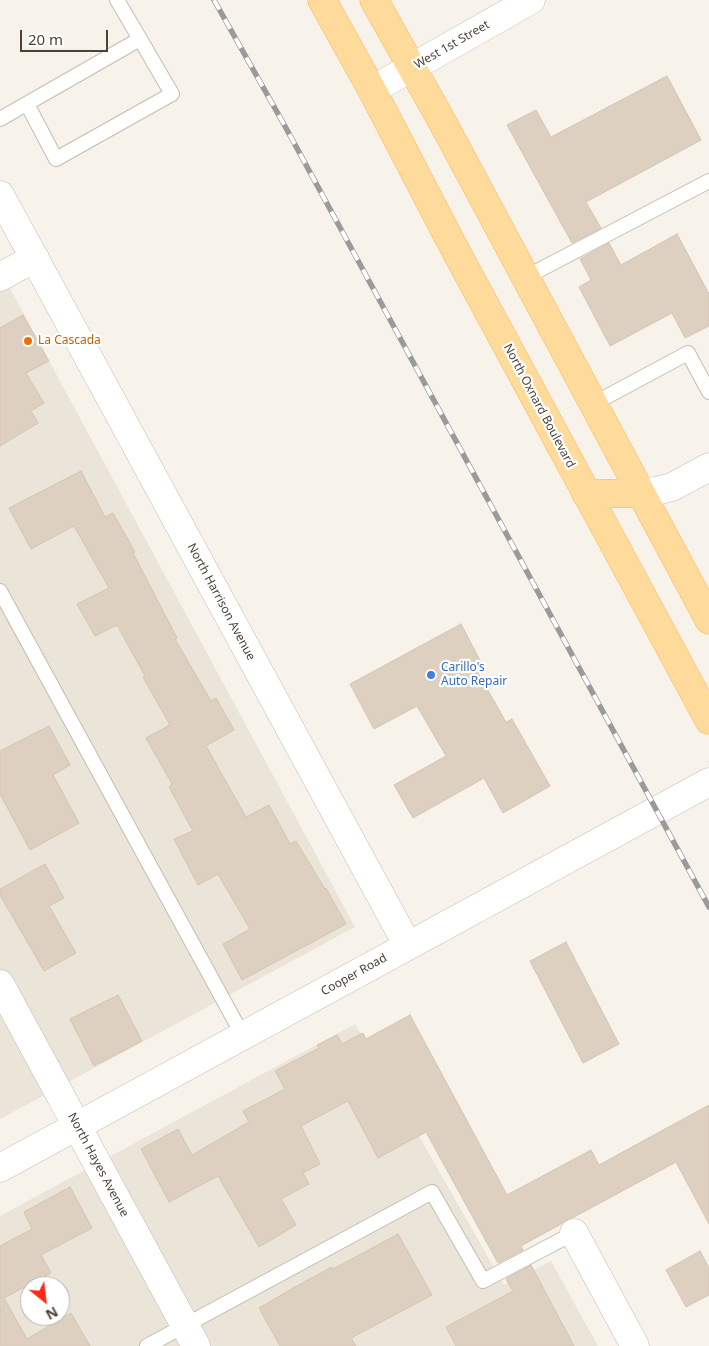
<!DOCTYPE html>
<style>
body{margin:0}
#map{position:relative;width:709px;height:1346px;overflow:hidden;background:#f7f2ea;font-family:"Noto Sans",sans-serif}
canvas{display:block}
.north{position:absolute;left:20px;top:1276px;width:50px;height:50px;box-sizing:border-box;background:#fff;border:1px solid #b7b3af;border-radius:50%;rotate:151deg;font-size:14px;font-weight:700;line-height:20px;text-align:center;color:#4c4237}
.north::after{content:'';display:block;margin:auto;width:18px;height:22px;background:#ff2919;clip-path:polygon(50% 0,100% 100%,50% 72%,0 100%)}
.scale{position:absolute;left:20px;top:30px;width:88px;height:22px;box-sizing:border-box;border:2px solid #4c4237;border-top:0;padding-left:6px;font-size:15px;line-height:18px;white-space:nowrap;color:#4c4237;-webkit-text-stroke:4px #fff;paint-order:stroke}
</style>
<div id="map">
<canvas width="709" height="1346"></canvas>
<div class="north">N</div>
<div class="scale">20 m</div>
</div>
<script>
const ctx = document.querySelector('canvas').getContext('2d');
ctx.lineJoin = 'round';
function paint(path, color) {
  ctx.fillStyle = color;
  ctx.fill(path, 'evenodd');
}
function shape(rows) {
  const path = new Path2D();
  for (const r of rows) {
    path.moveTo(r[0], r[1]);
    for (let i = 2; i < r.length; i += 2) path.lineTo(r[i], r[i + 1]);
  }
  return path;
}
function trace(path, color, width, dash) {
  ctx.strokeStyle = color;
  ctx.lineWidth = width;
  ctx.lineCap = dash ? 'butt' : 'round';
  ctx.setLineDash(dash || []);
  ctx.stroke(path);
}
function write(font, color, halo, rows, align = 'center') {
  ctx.font = font + ' "Noto Sans",sans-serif';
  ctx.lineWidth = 4.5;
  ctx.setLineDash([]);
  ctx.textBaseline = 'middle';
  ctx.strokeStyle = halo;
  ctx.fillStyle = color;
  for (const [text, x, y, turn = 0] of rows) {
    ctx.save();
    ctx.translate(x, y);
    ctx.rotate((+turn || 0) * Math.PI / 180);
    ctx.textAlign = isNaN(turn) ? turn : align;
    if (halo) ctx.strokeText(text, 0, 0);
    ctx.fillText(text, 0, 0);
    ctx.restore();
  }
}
const residential = shape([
 [0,270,355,927,0,1119],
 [355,1024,504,1285,551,1261,598,1346,0,1346,0,1216],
 [30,1286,60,1286,60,1316,30,1316]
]);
const building = shape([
 [667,76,701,140,586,202,601,228,572,243,507,125,536,110,551,137,667,76],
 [677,234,709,294,709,326,685,338,672,313,610,346,579,287,591,280,580,259,609,243,621,265,677,234],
 [23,315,49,361,26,373,44,403,31,411,38,423,0,446,0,328,23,315],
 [81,471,105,517,113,513,135,552,133,553,177,638,175,639,211,701,216,698,234,730,206,746,246,817,269,805,290,844,296,841,325,889,326,888,346,924,242,980,223,944,250,929,218,874,198,885,174,839,193,831,169,787,172,784,146,738,170,725,143,677,145,676,117,625,95,636,77,604,109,588,74,526,31,549,9,508,81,471],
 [461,624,485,670,478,673,506,722,512,719,550,786,503,813,484,778,413,818,394,785,446,756,417,706,374,729,350,684,461,624],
 [49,726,70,765,53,775,79,823,30,850,0,794,0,751,49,726],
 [45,864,64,898,49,906,76,953,44,971,0,895,0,889,45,864],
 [566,942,619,1044,583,1063,530,961,566,942],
 [118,995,142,1041,94,1066,70,1019,118,995],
 [410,1015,507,1195,591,1150,599,1165,709,1105,709,1224,676,1162,574,1217,566,1220,561,1224,521,1246,523,1250,498,1263,426,1132,378,1158,348,1101,301,1126,320,1164,303,1173,309,1184,281,1199,296,1225,259,1247,218,1176,169,1202,141,1149,178,1129,192,1155,249,1122,243,1111,285,1089,275,1071,319,1048,317,1045,337,1035,342,1044,363,1033,366,1039,410,1015],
 [70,1187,92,1228,41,1255,51,1273,4,1298,27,1339,71,1313,90,1346,0,1346,0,1246,32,1229,24,1212,70,1187],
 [398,1234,432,1295,351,1338,356,1346,280,1346,259,1308,293,1288,332,1267,333,1269,398,1234],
 [700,1251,709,1268,709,1295,686,1307,666,1270,700,1251],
 [531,1265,574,1346,456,1346,446,1327,513,1291,506,1279,531,1265]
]);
const service = shape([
 [117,0,140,39],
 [0,119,140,39,172,94,56,159,27,104],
 [526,277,709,181],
 [593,404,688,353,709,392],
 [0,591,243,1036],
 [147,1346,432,1192,483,1281,574,1233]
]);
const minor = shape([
 [372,90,531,0],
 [0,195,408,946],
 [0,277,35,258],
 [641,493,656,491,672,487,709,467],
 [0,984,196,1346],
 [0,1168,709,782],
 [574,1233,635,1346]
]);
const primary = shape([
 [322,0,372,90,452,244,709,720],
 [374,0,444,125,709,620],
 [586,494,641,493]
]);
const rail = shape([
 [214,0,286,128,709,907]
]);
const markers = [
 [28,341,5,"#e8710a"],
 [431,675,5,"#3f7fe0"]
];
const streetNames = [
 ["West 1st Street",452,45,-30],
 ["North Oxnard Boulevard",539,406,62],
 ["North Harrison Avenue",221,602,62],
 ["Cooper Road",354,975,-29],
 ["North Hayes Avenue",98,1165,62]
];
const foodNames = [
 ["La Cascada",38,341]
];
const shopNames = [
 ["Carillo's",441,668],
 ["Auto Repair",441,682]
];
paint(residential, '#ebe4d8');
paint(building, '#ddd0c1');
trace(building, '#d6c4b0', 1);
trace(service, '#c7bcae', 16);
trace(minor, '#c7bcae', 29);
trace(primary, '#f2b95d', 29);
trace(service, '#fff', 14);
trace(minor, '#fff', 28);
trace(primary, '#ffdb9b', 28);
trace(rail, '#9a9a9a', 5.5);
trace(rail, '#fff', 4, [11]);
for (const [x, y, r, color] of markers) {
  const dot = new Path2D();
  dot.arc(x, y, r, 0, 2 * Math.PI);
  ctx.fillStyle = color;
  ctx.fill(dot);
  trace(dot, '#fff', 2);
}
write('12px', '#4c4237', '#fff', streetNames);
write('12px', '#c56008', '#fff', foodNames, 'left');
write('12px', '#366cbe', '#fff', shopNames, 'left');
</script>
